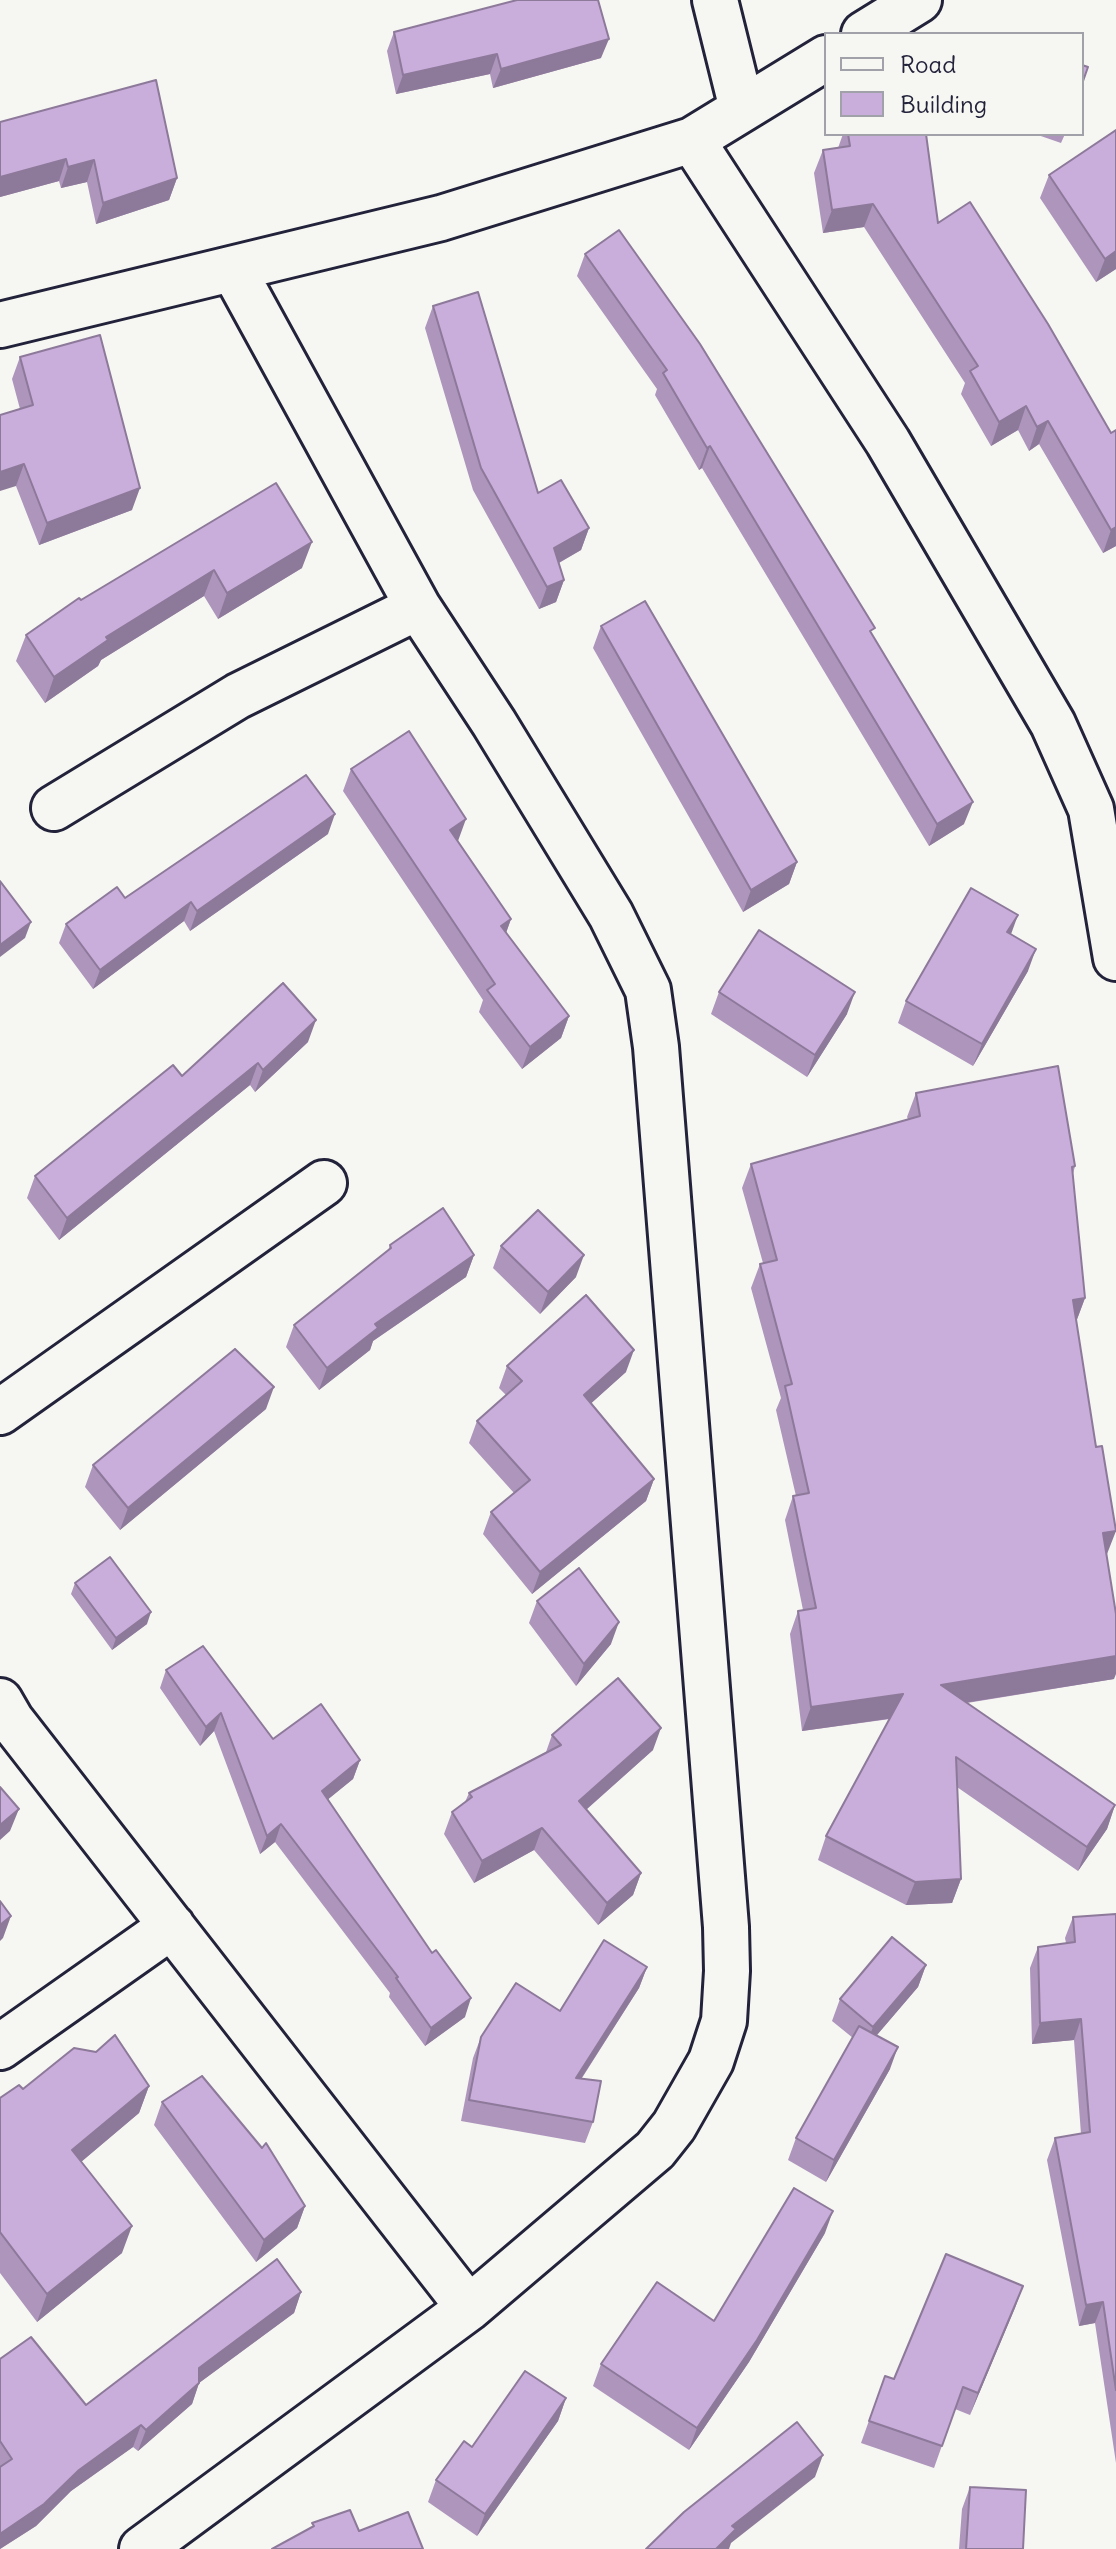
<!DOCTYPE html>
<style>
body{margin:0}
#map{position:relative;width:1116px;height:2549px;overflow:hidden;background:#f6f6f2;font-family:Delius,sans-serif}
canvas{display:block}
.legend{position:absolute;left:824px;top:32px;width:260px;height:104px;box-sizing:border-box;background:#f6f6f2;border:2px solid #a1a1a9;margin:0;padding:10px 14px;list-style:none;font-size:24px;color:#22223b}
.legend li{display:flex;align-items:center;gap:16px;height:40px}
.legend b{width:40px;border:2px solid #a1a1a9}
</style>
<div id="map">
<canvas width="1116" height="2549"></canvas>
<ul class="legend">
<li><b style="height:10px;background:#f6f6f2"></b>Road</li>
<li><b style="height:22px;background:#c9addb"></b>Building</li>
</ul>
</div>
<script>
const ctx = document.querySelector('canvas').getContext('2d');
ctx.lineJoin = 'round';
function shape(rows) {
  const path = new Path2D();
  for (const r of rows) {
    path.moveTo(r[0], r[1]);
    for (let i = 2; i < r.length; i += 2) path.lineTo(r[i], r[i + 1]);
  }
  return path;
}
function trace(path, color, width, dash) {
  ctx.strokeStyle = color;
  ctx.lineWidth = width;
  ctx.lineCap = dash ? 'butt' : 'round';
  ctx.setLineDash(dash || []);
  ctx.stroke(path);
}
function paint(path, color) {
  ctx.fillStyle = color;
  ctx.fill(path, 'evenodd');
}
const minor = shape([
 [715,0,742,109],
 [864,34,919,0],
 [692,140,888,442,1053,724,1091,809,1116,958],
 [0,325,441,218,692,140,826,58],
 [54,808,238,696,418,607],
 [0,1412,324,1183],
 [0,1701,11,1720,469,2308],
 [0,2047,172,1926],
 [142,2549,469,2308,655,2150,674,2126,711,2061,724,2021,727,1971,726,1927,656,1047,648,990,611,915,494,723,418,607,233,269]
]);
const wall = shape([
 [394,32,601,58,493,88,490,74,396,94,387,51],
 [0,122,177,178,169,200,96,224,87,182,61,188,59,181,0,197],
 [843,134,926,134,938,223,1048,324,1116,546,1103,553,1039,444,1029,451,1018,430,991,446,961,394,965,383,864,227,823,233,814,173,823,150,838,148],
 [1035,134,1065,134,1061,143],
 [1049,175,1116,269,1096,282,1040,198],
 [585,254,872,635,964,824,929,846,702,468,699,470,655,395,657,389,577,276],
 [433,306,538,493,589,528,581,550,559,563,564,580,556,602,539,609,473,490,425,328],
 [20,357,132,510,39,545,16,486,20,409,12,379],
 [276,483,302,568,218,619,204,596,101,660,98,666,45,703,16,661,26,635,81,600],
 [601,626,797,862,789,884,743,912,593,648],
 [351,769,458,842,511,919,506,933,569,1016,561,1038,522,1069,479,1012,483,1000,343,791],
 [328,834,190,931,184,921,93,989,59,943,66,924,125,898],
 [1010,934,1028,971,973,1066,898,1023,906,1001],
 [719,992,847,1014,807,1077,711,1014],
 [308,1042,255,1092,250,1085,59,1240,27,1198,35,1176,182,1076],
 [916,1093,1075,1166,1073,1174,1085,1298,1076,1322,1107,1554,1114,1679,967,1703,1115,1805,1107,1829,1078,1871,957,1787,961,1879,952,1903,906,1905,818,1860,826,1836,890,1719,802,1731,790,1634,798,1611,803,1610,785,1520,793,1496,796,1496,776,1410,781,1398,751,1288,760,1264,763,1263,742,1188,751,1164,908,1119,907,1117],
 [390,1245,474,1255,466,1277,373,1341,370,1350,319,1390,286,1347,294,1325,388,1251],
 [501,1246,576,1277,540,1314,493,1268],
 [507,1366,626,1372,591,1403,654,1479,646,1501,532,1594,483,1534,491,1512,514,1493,469,1443,477,1421,506,1395,499,1388],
 [266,1409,120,1530,85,1487,93,1465],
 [75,1583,147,1624,112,1650,71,1594],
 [537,1601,611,1644,576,1686,529,1623],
 [166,1670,273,1739,360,1760,353,1779,328,1799,465,2017,425,2046,389,1997,390,1993,275,1842,260,1854,214,1731,200,1746,160,1688],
 [552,1735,653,1750,586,1810,641,1873,633,1895,598,1925,534,1850,474,1883,444,1834,452,1812,465,1802,469,1793,546,1752],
 [1116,1914,1116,2463,1095,2323,1079,2326,1047,2160,1055,2138,1081,2134,1074,2040,1032,2044,1030,1968,1038,1947,1066,1943,1065,1938,1073,1917],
 [926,1965,918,1987,876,2036,890,2069,826,2182,788,2160,796,2138,853,2038,832,2021,840,1999],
 [647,1967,639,1988,582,2078,593,2122,585,2143,461,2121,473,2058,481,2037,560,2011],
 [149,2086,139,2113,81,2162,122,2253,37,2322,0,2273,0,2098,23,2089],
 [162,2102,305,2206,297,2228,256,2262,154,2125],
 [825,2233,749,2362,689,2450,593,2386,601,2364,714,2321],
 [1023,2286,970,2415,955,2409,934,2468,861,2443,885,2376,894,2379],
 [301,2292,294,2313,199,2383,192,2404,138,2451,133,2447,71,2491,36,2526,0,2549,0,2359,86,2405],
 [566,2398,558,2421,477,2536,428,2502,436,2480,472,2447],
 [970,2487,1023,2549,959,2549,962,2509]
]);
const shadedWall = shape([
 [609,39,601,58,493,88,501,69],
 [497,54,490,74,396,94,403,75],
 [66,159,59,181,0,197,0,177],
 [94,160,87,182,61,188,68,167],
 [177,178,169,200,96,224,103,203],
 [873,204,864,227,823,233,832,210],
 [1116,251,1116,269,1096,282,1105,259],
 [1026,406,1018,430,991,446,999,422],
 [1048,421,1039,444,1029,451,1037,427],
 [710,446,702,468,699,470,707,448],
 [24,464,16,486,0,491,0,472],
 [140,488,132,510,39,545,47,523],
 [1116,527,1116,546,1103,553,1111,530],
 [589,528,581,550,546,570,554,548],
 [312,542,302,568,218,619,227,593],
 [214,570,204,596,101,660,98,666,45,703,54,677,106,637],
 [564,580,556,602,539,609,547,587],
 [973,802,964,824,929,846,937,824],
 [335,814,328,834,190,931,197,911],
 [466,819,458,841,450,830],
 [797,862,789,884,743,912,751,890],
 [191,902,184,921,93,989,100,970],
 [1018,915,1010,937,1007,932],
 [511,919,503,941,501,926],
 [31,922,25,938,0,957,0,945],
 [1036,949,1028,971,973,1066,982,1044],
 [855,992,847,1014,807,1077,815,1055],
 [569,1016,561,1038,522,1069,530,1047],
 [316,1020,308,1042,255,1092,263,1070],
 [258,1063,250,1085,59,1240,67,1218],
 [474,1255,466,1277,373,1341,370,1350,319,1390,327,1368,375,1324],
 [584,1255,576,1277,540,1314,548,1292],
 [1085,1298,1076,1322,1073,1300],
 [634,1350,626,1372,576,1417,584,1395],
 [274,1387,266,1409,120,1530,128,1508],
 [654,1479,646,1501,532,1594,540,1572],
 [1116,1531,1107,1554,1094,1556,1103,1533],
 [151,1612,147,1624,112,1650,116,1638],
 [619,1622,611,1644,576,1686,584,1664],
 [1116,1656,1116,1674,1114,1679,932,1708,941,1685],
 [903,1694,894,1718,802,1731,811,1707],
 [221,1713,214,1731,200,1746,206,1727],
 [661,1728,653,1750,571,1823,579,1801],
 [360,1760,353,1779,315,1810,322,1791],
 [1115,1805,1107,1829,1078,1871,1087,1847],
 [19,1809,10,1831,0,1840,0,1825],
 [281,1824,275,1842,260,1854,267,1836],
 [542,1828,534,1850,474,1883,482,1861],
 [641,1873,633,1895,598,1925,607,1903],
 [961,1879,952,1903,906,1905,915,1882],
 [11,1916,3,1938,0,1941,0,1925],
 [926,1965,918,1987,865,2049,873,2027],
 [647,1967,639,1988,568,2099,576,2078],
 [471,1998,465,2017,425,2046,431,2028],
 [1081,2019,1074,2040,1032,2044,1040,2023],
 [898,2047,890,2069,826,2182,834,2160],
 [149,2086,139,2113,62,2178,72,2150],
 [305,2206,297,2228,256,2262,264,2240],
 [833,2211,825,2233,749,2362,689,2450,697,2428],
 [132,2226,122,2253,37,2322,47,2294],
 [1023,2286,1015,2308,970,2415,978,2393],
 [301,2292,294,2313,199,2383,192,2404,138,2451,146,2430,199,2368],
 [1103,2302,1095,2323,1079,2326,1086,2305],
 [566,2398,558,2421,477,2536,485,2514],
 [141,2425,133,2447,71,2491,36,2526,0,2549,0,2534,79,2470],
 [823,2455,815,2477,731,2543,729,2549,716,2549,732,2526]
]);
const building = shape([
 [517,0,598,0,609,39,501,69,497,54,403,75,394,32,517,0],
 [1082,65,1088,67,1082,84,1082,65],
 [156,80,177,178,103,203,94,160,68,167,66,159,0,177,0,122,156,80],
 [1116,130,1116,251,1105,259,1049,175,1116,130],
 [848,134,926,134,938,223,970,202,1048,324,1111,433,1116,430,1116,527,1111,530,1048,421,1037,427,1026,406,999,422,970,371,978,366,873,204,832,210,823,150,850,146,848,134],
 [619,230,700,344,875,628,870,631,973,802,937,824,710,446,707,448,663,373,667,370,585,254,619,230],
 [478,292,538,493,561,480,589,528,554,548,564,580,547,587,481,468,433,306,478,292],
 [100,335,140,488,47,523,24,464,0,472,0,415,33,405,20,357,100,335],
 [276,483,312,542,227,593,214,570,106,637,108,640,54,677,26,635,79,598,81,600,276,483],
 [645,601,797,862,751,890,601,626,645,601],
 [409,731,466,819,450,830,511,919,501,926,569,1016,530,1047,487,990,495,984,351,769,409,731],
 [306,775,335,814,197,911,191,902,100,970,66,924,117,887,125,898,306,775],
 [0,881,31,922,0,945,0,881],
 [971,888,1018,915,1007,932,1036,949,982,1044,906,1001,971,888],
 [759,930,855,992,815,1055,719,992,759,930],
 [283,983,316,1020,263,1070,258,1063,67,1218,35,1176,173,1065,182,1076,283,983],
 [1058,1066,1075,1166,1072,1167,1085,1298,1073,1300,1096,1447,1102,1446,1116,1531,1103,1533,1116,1614,1116,1656,941,1685,1115,1805,1087,1847,956,1757,961,1879,915,1882,826,1836,903,1694,811,1707,798,1611,816,1608,793,1496,809,1493,785,1386,792,1384,760,1264,777,1260,751,1164,920,1116,916,1093,1058,1066],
 [443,1208,474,1255,375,1324,378,1328,327,1368,294,1325,391,1248,390,1245,443,1208],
 [538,1210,584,1255,548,1292,501,1246,538,1210],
 [586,1295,634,1350,584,1395,654,1479,540,1572,491,1512,530,1480,477,1421,522,1381,507,1366,586,1295],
 [235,1349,274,1387,128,1508,93,1465,235,1349],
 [110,1557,151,1612,116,1638,75,1583,110,1557],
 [579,1568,619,1622,584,1664,537,1601,579,1568],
 [203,1646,273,1739,321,1704,360,1760,322,1791,432,1953,436,1950,471,1998,431,2028,396,1978,398,1977,281,1824,267,1836,221,1713,206,1727,166,1670,203,1646],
 [618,1678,661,1728,579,1801,641,1873,607,1903,542,1828,482,1861,452,1812,472,1797,469,1793,561,1745,552,1735,618,1678],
 [0,1787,19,1809,0,1825,0,1787],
 [0,1901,11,1916,0,1925,0,1901],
 [1116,1914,1116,2390,1103,2302,1086,2305,1055,2138,1090,2132,1081,2019,1040,2023,1038,1947,1075,1942,1073,1917,1116,1914],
 [892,1937,926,1965,873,2027,840,1999,892,1937],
 [604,1940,647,1967,576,2078,601,2081,593,2122,469,2100,481,2037,516,1983,560,2011,604,1940],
 [859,2026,898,2047,834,2160,796,2138,859,2026],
 [115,2035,149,2086,72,2150,132,2226,47,2294,0,2232,0,2098,19,2085,23,2089,74,2048,96,2052,115,2035],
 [202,2076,262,2148,266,2143,305,2206,264,2240,162,2102,202,2076],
 [794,2188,833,2211,757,2340,697,2428,601,2364,657,2282,714,2321,794,2188],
 [946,2254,1023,2286,978,2393,963,2387,942,2446,869,2421,885,2376,894,2379,946,2254],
 [277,2259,301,2292,199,2368,199,2383,146,2430,141,2425,79,2470,44,2504,0,2534,0,2467,12,2459,0,2441,0,2359,31,2337,86,2405,277,2259],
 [525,2371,566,2398,485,2514,436,2480,464,2441,472,2447,525,2371],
 [797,2422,823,2455,732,2526,736,2529,716,2549,646,2549,684,2512,797,2422],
 [970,2487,1026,2490,1023,2549,966,2549,970,2487],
 [350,2510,359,2531,408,2512,423,2549,272,2549,314,2526,312,2523,350,2510]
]);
trace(minor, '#22223b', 50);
trace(minor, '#f6f6f2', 44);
paint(wall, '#ad95bc');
paint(shadedWall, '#8d7999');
paint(building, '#c9addb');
trace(building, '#8d7999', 2);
</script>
